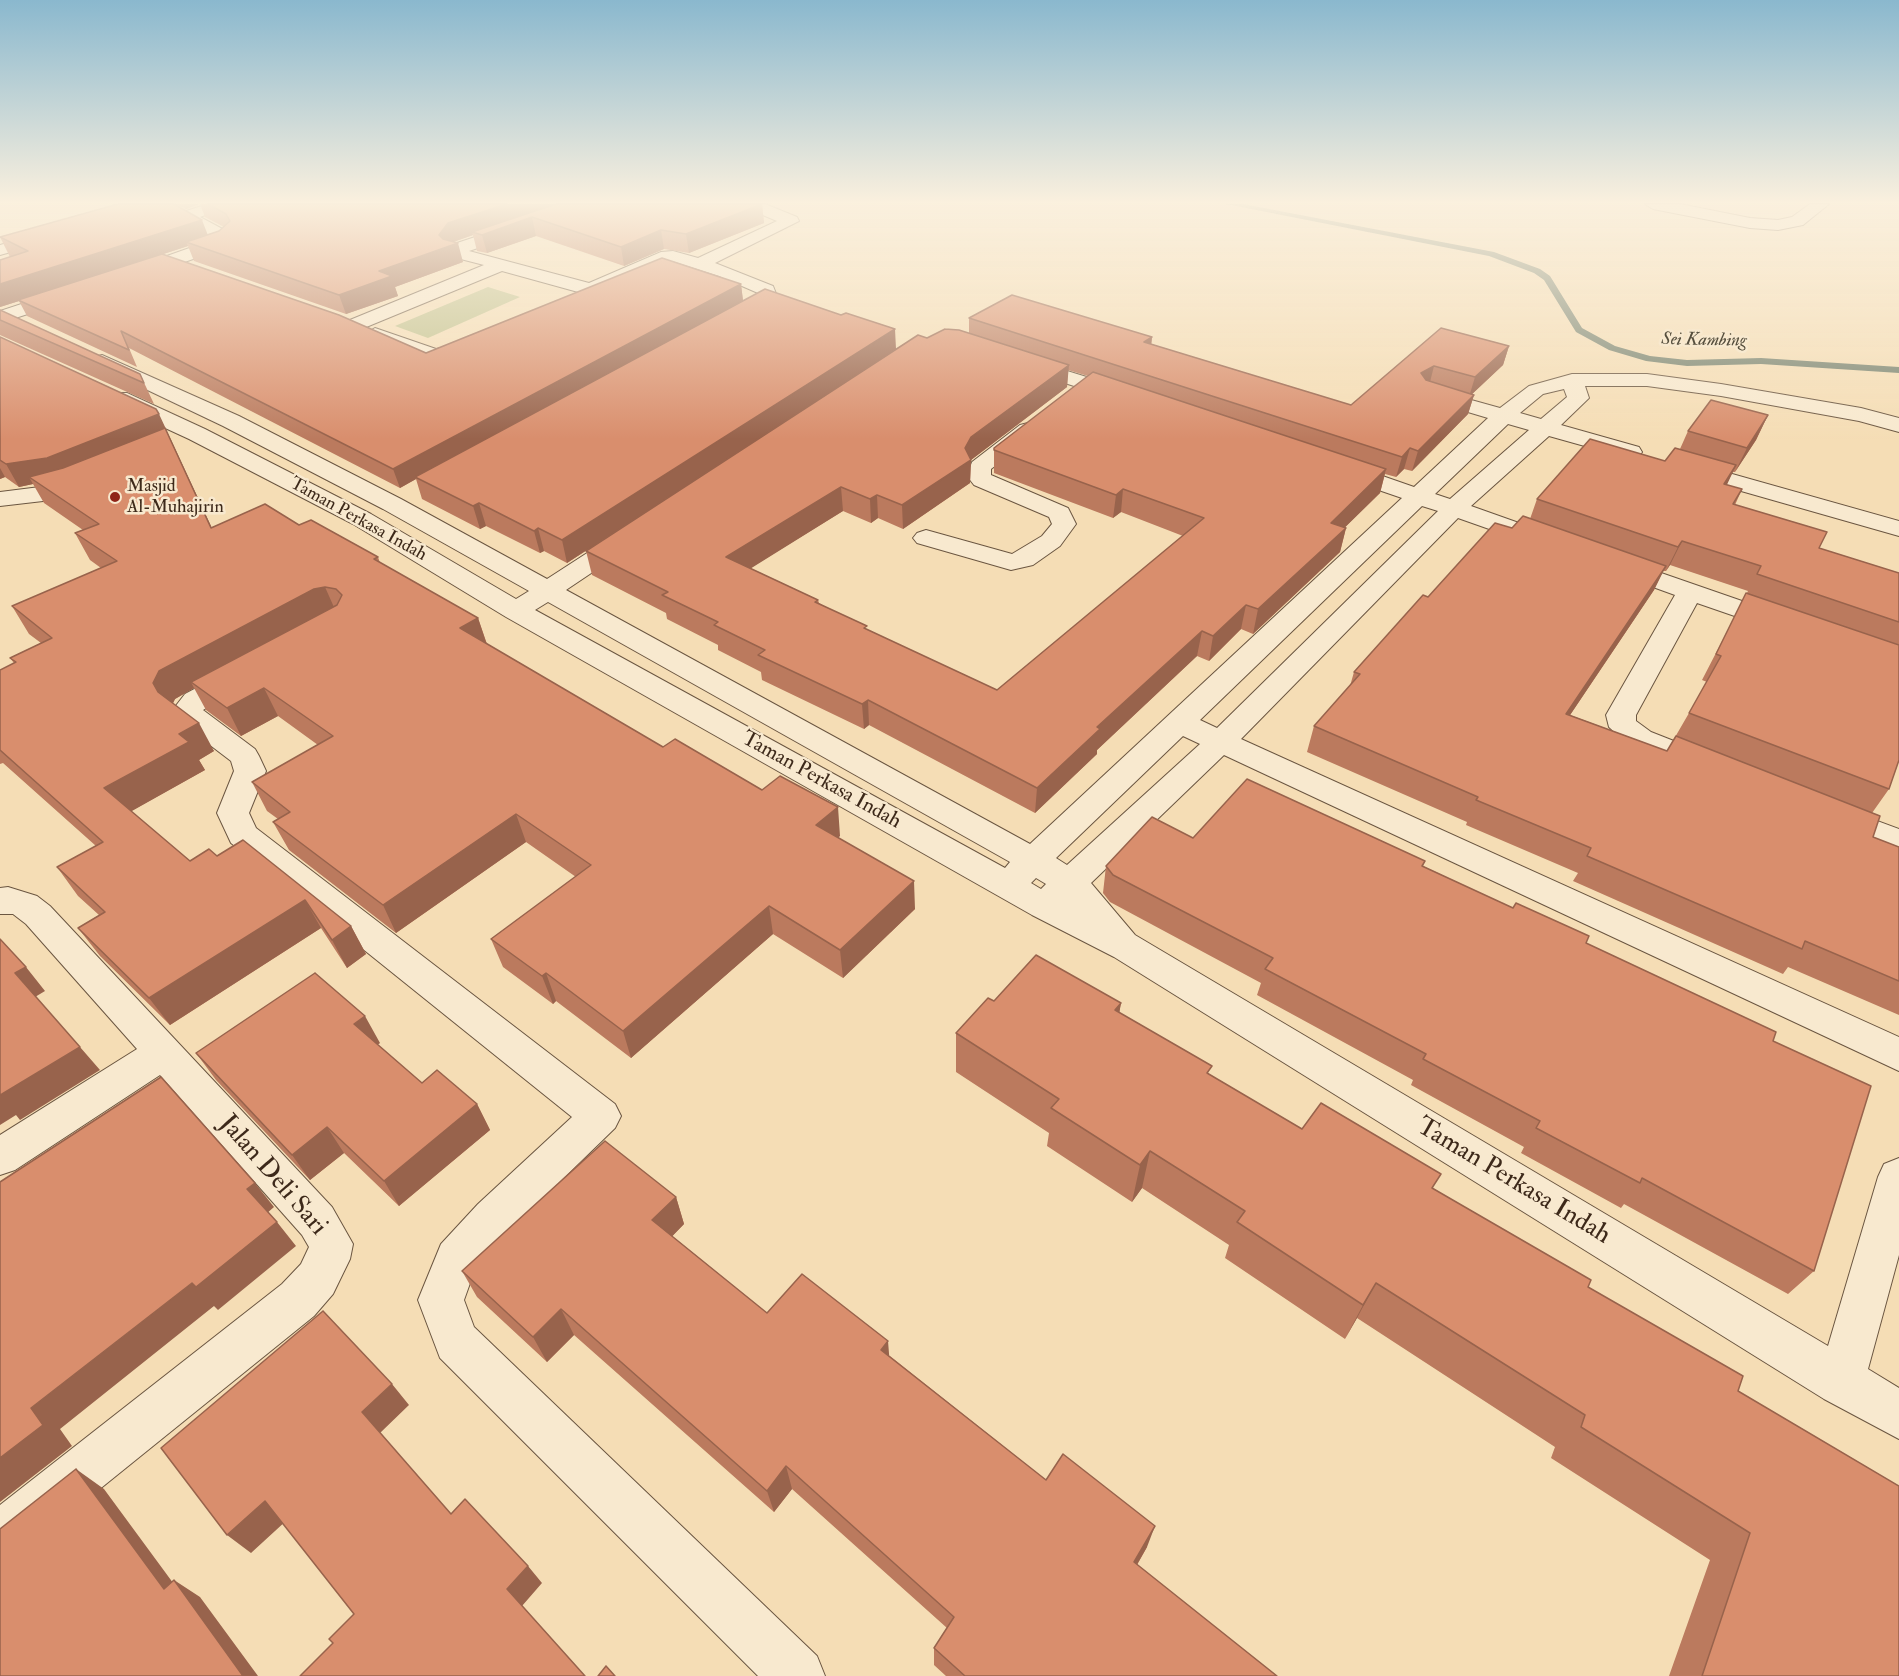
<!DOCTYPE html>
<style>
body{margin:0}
canvas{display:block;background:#f5ddb5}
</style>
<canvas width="1899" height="1676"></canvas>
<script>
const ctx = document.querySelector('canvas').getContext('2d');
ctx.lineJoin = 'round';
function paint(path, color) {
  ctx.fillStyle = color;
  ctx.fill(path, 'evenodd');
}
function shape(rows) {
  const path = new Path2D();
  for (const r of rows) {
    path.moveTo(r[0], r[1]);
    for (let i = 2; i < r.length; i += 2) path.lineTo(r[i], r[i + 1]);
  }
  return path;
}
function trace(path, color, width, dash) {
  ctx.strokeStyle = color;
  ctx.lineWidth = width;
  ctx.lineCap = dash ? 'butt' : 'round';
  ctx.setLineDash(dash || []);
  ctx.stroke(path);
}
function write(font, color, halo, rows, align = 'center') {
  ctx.font = font + ' "IM FELL Double Pica",serif';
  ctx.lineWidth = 5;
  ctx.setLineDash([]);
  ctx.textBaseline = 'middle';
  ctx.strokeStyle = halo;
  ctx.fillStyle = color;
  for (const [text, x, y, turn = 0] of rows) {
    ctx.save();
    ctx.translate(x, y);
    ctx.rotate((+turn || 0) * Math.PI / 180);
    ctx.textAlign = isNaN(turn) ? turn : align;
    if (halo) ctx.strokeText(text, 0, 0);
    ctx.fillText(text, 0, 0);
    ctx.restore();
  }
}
const green = shape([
 [488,287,520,297,428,338,395,326]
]);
const stream = shape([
 [1226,204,1243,204,1494,252,1540,269,1550,276,1582,328,1615,346,1650,356,1687,360,1761,358,1899,367,1899,373,1761,364,1687,366,1646,361,1609,350,1576,332,1544,280,1534,273,1489,256,1226,204]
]);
const street = shape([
 [208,204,235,204,200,217,230,233,233,242,230,246,142,277,130,277,127,273,130,269,215,239,178,216,180,213,208,204],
 [575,204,601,204,599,207,469,251,589,283,661,252,673,251,698,258,777,221,746,208,744,204,765,204,797,217,799,221,715,263,773,286,777,296,771,304,735,322,725,316,728,312,757,296,758,293,719,276,672,261,664,262,589,295,502,271,359,330,352,332,342,326,345,322,484,265,449,256,446,252,454,244,575,204],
 [1645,204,1680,204,1750,218,1778,220,1792,217,1810,204,1829,204,1803,225,1778,230,1750,228,1653,209,1645,204],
 [48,231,56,236,54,240,0,255,0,245,48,231],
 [67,289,76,295,74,299,0,323,0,311,67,289],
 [375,328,436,349,452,347,471,339,478,341,481,345,464,356,435,361,368,338,365,334,375,328],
 [102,355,239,416,401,499,547,579,618,533,627,530,636,533,640,538,636,543,566,590,1030,844,1402,498,1332,474,1328,469,1332,464,1348,464,1414,487,1488,418,1421,398,1417,394,1421,390,1428,388,1500,408,1529,386,1572,374,1647,374,1721,384,1861,408,1899,418,1899,432,1859,421,1721,396,1647,386,1585,386,1589,398,1561,425,1639,447,1642,452,1639,457,1631,459,1549,436,1471,506,1564,539,1568,544,1564,549,1555,552,1546,549,1458,518,1241,739,1899,1037,1899,1071,1224,755,1091,883,1135,935,1828,1346,1878,1177,1884,1164,1899,1158,1899,1255,1868,1369,1899,1388,1899,1439,1824,1399,1114,957,1032,915,506,617,353,524,189,439,111,403,108,398,111,393,127,393,205,429,371,514,516,599,529,591,383,509,223,426,95,365,92,361,95,357,102,355],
 [1564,389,1567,397,1541,419,1520,413,1543,394,1564,389],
 [1508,424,1529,430,1450,499,1435,494,1508,424],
 [1422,506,1438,511,1217,728,1200,720,1422,506],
 [548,602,1010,862,1005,868,535,610,548,602],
 [1183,736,1200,744,1067,865,1056,858,1183,736],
 [1036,878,1046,884,1041,889,1031,883,1036,878],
 [1025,358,1132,391,1135,396,1132,401,1124,402,1018,368,1015,364,1018,360,1025,358],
 [1028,423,1036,425,1039,430,1036,435,991,469,991,475,1068,508,1076,524,1060,546,1033,565,1011,570,917,543,913,538,917,533,926,530,1012,554,1042,536,1052,524,1049,517,974,485,967,476,972,462,1020,425,1028,423],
 [1686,461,1899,521,1899,536,1678,473,1674,468,1678,463,1686,461],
 [83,474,91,476,95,481,91,486,43,501,0,506,0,492,40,487,83,474],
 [1615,557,1791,618,1795,624,1791,630,1781,632,1697,603,1636,715,1636,721,1651,732,1722,760,1727,767,1722,774,1711,777,1700,774,1629,746,1609,727,1606,715,1675,595,1606,570,1602,565,1606,560,1615,557],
 [238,668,248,671,252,677,248,683,203,710,255,749,259,756,266,771,249,813,256,828,615,1104,621,1116,615,1128,508,1232,474,1272,464,1300,474,1327,817,1656,825,1676,758,1676,440,1358,418,1300,441,1244,478,1204,572,1117,231,843,217,813,234,771,231,761,176,719,171,712,185,694,228,671,238,668],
 [1834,805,1899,829,1899,854,1823,824,1818,816,1823,808,1834,805],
 [8,887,37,896,50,906,332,1207,353,1244,350,1259,333,1294,314,1316,18,1555,0,1563,0,1505,282,1284,301,1264,309,1247,302,1235,160,1075,15,1170,0,1175,0,1135,137,1049,26,924,13,914,0,914,0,888,8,887]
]);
const wall = shape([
 [175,204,199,204,186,209],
 [200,204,762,204,764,223,689,253,664,249,624,266,536,236,487,253,477,251,473,235,453,242,463,262,395,287,398,296,346,314,194,261,188,246,163,254,426,353,741,284,743,301,678,336,896,349,567,563,544,551,540,553,486,526,480,529,422,499,416,479,400,488,129,348,137,367,27,316,19,301,0,307,0,260,10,257,0,237,208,235,219,231,224,227,205,217],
 [0,310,140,374,154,404,0,335],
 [969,318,1152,337,1151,345,1351,405,1441,328,1509,346,1503,365,1472,394,1474,395,1468,414,1412,471,1404,469,1396,477,1385,474,1380,493,1344,528,1346,528,1340,552,1253,634,1241,629,1209,661,1197,656,1097,750,1097,754,1035,813,869,725,864,729,762,680,761,672,718,650,718,645,667,619,666,613,592,575,586,551,927,338,969,333],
 [1068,370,1088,376,994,448,994,473,1113,518,1121,512,1183,536,997,690,867,630,819,603,818,600,750,568,843,511,871,523,878,518,903,529,970,483,971,460,1067,387],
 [0,337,156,409,211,527,299,525,378,557,380,563,478,618,487,644,663,747,840,836,838,837,915,909,843,978,773,934,631,1058,556,1001,553,1004,503,967,491,939,576,877,526,842,396,933,289,850,273,822,278,819,267,811,252,782,318,745,278,716,241,736,206,710,194,688,175,699,173,703,214,751,199,760,205,770,131,811,190,861,217,856,351,926,366,954,347,968,321,928,170,1025,100,956,78,928,99,915,78,896,57,867,96,846,3,763,0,764,0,670,14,663,10,658,41,643,29,634,12,606,101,568,90,560,75,533,83,530,44,503,33,484,19,487,5,477,0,479],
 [1768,415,1756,440,1735,472,1733,472,1726,485,1742,489,1735,505,1819,548,1899,573,1899,760,1889,789,1872,813,1873,837,1899,847,1899,1015,1788,967,1783,974,1573,881,1578,873,1466,825,1467,822,1307,752,1314,726,1350,686,1354,672,1428,597,1512,528,1530,519,1537,499,1665,461,1680,449,1688,431],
 [1670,565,1748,591,1702,680,1707,682,1667,751,1570,715,1654,590,1663,571,1666,571],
 [1193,838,1425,861,1423,866,1586,943,1773,1041,1814,1271,1788,1294,1624,1204,1621,1208,1521,1153,1524,1147,1411,1085,1413,1080,1257,995,1261,983,1110,902,1103,893,1106,866],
 [994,1001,1121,1003,1119,1013,1210,1075,1302,1129,1433,1188,1588,1287,1738,1391,1899,1676,1669,1676,1710,1560,1551,1458,1555,1447,1357,1318,1345,1339,1225,1258,1229,1245,1142,1188,1132,1202,1047,1146,1049,1133,956,1072,956,1033],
 [380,1043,377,1044,422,1083,477,1104,490,1130,399,1206,344,1153,310,1180,216,1080,196,1053],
 [676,1197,684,1224,672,1236,767,1313,890,1356,1046,1480,1147,1547,1137,1565,1277,1676,946,1676,934,1665,934,1648,947,1628,792,1489,774,1512,574,1335,547,1362,477,1297,462,1271]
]);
const shadedWall = shape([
 [184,204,199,204,186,209],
 [507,204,566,204,472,232,473,235,453,242,458,243,463,262,395,287,398,296,346,314,339,295,439,235,448,223],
 [762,204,764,223,689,253,686,234],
 [532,217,536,236,487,253,482,235],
 [202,220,209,238,186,242,188,246,20,301,18,300,19,301,0,307,0,284],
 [661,230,664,249,624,266,621,247],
 [741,284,743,301,417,478,415,477,416,479,400,488,393,469],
 [895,329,896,349,567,563,562,540],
 [1152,337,1150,356,1144,342],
 [1509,346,1503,365,1469,397,1475,377],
 [1069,365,1067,387,971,460,970,483,903,529,902,505,965,448,971,437],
 [1434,366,1429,386,1421,373],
 [1474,395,1468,414,1412,471,1418,451],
 [159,414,224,554,59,480,29,477,33,484,19,487,6,464],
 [1768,415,1756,440,1735,472,1747,448],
 [1410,448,1404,469,1396,477,1402,457],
 [1736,465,1725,489,1724,484],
 [0,468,5,477,0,479],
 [1386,469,1380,493,1325,547,1331,523],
 [841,487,843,511,729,582,726,557],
 [1123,489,1121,512,1113,518,1116,495],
 [877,495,878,518,871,523,870,499],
 [479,503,486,526,480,529,473,506],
 [538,528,544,551,540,553,534,531],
 [1346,528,1340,552,1253,634,1258,609],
 [1682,541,1670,565,1666,571,1678,547],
 [1666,566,1654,590,1554,739,1566,714],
 [325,587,337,614,191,682,194,688,175,699,169,711,153,683,159,671,314,589],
 [1246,605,1241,629,1209,661,1213,636],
 [478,618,487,645,460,628],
 [1202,631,1197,656,1097,750,1097,754,1035,813,1037,788,1097,727],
 [264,688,278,716,241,736,227,708],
 [868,700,869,725,864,729,862,704],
 [199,723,214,751,199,760,205,770,123,816,104,788,179,734],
 [838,807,840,836,819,853,816,825],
 [516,814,526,842,396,933,383,905],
 [914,881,915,909,843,978,840,950],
 [305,900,321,928,170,1025,149,998],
 [769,906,773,934,631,1058,623,1031],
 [351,926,366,954,347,968,332,940],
 [26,967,45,991,35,997,15,973],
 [546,973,556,1001,553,1004,542,976],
 [1121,1003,1114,1043,1115,1010],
 [365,1016,380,1043,369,1051,354,1024],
 [80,1047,100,1070,20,1120,16,1115,0,1125,0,1095],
 [477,1104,490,1130,399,1206,384,1181],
 [327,1127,344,1153,310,1180,292,1155],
 [1150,1151,1142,1188,1132,1202,1140,1165],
 [255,1183,274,1207,266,1214,247,1189],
 [676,1197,684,1224,662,1247,652,1220],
 [277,1222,296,1246,218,1310,214,1306,60,1429,72,1446,0,1502,0,1458,31,1408,192,1283],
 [1376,1283,1357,1318,1345,1339,1363,1305],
 [561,1309,574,1335,547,1362,533,1337],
 [888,1341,890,1366,881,1350],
 [392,1384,409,1405,380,1433,362,1412],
 [786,1466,792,1489,774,1512,767,1491],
 [76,1469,104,1489,190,1606,164,1589],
 [265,1501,287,1520,251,1553,227,1535],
 [1155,1526,1147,1547,1127,1582,1134,1562],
 [528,1566,542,1583,522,1606,507,1589],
 [174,1580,200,1597,258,1676,243,1676]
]);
const building = shape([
 [118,204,174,204,202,220,0,284,0,260,28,251,0,237,118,204],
 [208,204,507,204,448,223,439,235,443,239,458,243,379,271,392,276,339,295,186,242,219,231,230,221,226,214,208,204],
 [556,204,762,204,686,234,661,230,621,247,532,217,482,235,472,232,556,204],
 [162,254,339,315,426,353,662,258,741,284,393,469,121,331,129,350,18,300,162,254],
 [765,289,841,315,846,313,895,329,562,540,538,528,534,531,479,503,473,506,415,477,765,289],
 [1012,295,1152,337,1144,342,1351,405,1441,328,1509,346,1475,377,1434,366,1421,373,1426,380,1474,395,1418,451,1410,448,1402,457,969,318,1012,295],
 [0,310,140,374,144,383,0,320,0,310],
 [945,329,959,330,1069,365,971,437,965,448,971,460,902,505,877,495,870,499,841,487,726,557,818,600,815,602,867,626,864,628,997,690,1204,518,1123,489,1116,495,994,450,994,448,1093,372,1386,469,1331,523,1346,528,1258,609,1246,605,1213,636,1202,631,1097,727,1100,729,1037,788,868,700,862,704,758,655,765,650,714,625,718,622,662,595,668,592,586,551,918,335,927,338,945,329],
 [0,337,156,409,159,414,47,458,6,464,0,460,0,337],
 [1711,400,1768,415,1747,448,1688,431,1711,400],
 [165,428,211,528,265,504,299,525,311,520,378,557,374,559,478,618,460,628,663,747,675,739,762,790,780,776,838,807,816,825,914,881,840,950,769,906,623,1031,546,973,542,976,491,939,591,865,516,814,383,905,273,822,290,812,252,782,333,736,264,688,227,708,191,682,337,605,342,595,336,589,325,587,314,589,159,671,153,683,158,692,199,723,179,734,189,742,104,788,190,861,209,849,217,856,243,840,351,926,332,940,305,900,149,998,78,928,105,912,57,867,103,842,0,750,0,670,16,662,10,658,52,638,12,606,117,561,75,533,99,524,29,477,63,468,165,428],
 [1590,439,1665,461,1675,448,1736,465,1724,484,1742,489,1733,504,1827,532,1819,548,1899,573,1899,622,1757,574,1761,566,1682,541,1678,547,1537,499,1590,439],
 [1523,516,1666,566,1566,714,1667,751,1676,736,1880,816,1873,837,1899,847,1899,981,1805,941,1802,949,1587,856,1591,848,1476,800,1478,797,1314,726,1360,674,1354,672,1423,595,1428,597,1495,523,1512,528,1523,516],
 [1746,593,1899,645,1899,760,1889,789,1689,713,1721,656,1716,654,1746,593],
 [1247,779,1425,861,1422,866,1513,908,1516,903,1589,936,1586,943,1776,1032,1773,1041,1871,1086,1814,1271,1642,1178,1640,1183,1536,1128,1540,1121,1423,1059,1426,1054,1265,969,1273,958,1113,875,1106,866,1152,817,1193,838,1247,779],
 [0,939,26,967,15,973,80,1047,0,1095,0,939],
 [1036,955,1121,1003,1115,1010,1212,1066,1207,1073,1302,1129,1321,1103,1441,1174,1432,1188,1591,1280,1588,1287,1743,1376,1738,1391,1899,1486,1899,1676,1702,1676,1750,1533,1581,1427,1585,1415,1376,1283,1363,1305,1237,1222,1245,1211,1150,1151,1140,1165,1051,1108,1059,1099,956,1033,988,998,994,1001,1036,955],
 [315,973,365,1016,354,1024,422,1083,437,1070,477,1104,384,1181,327,1127,292,1155,196,1053,315,973],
 [161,1077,255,1183,247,1189,277,1222,196,1287,192,1283,31,1408,43,1425,0,1458,0,1182,161,1077],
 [605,1141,676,1197,652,1220,767,1313,802,1274,888,1341,881,1350,1046,1480,1063,1454,1155,1526,1134,1562,1277,1676,965,1676,934,1648,954,1617,786,1466,767,1491,561,1309,533,1337,462,1271,605,1141],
 [323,1311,392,1384,362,1412,451,1514,465,1499,528,1566,507,1589,585,1676,300,1676,333,1643,329,1639,354,1614,265,1501,227,1535,161,1448,323,1311],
 [76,1469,164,1589,174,1580,243,1676,0,1676,0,1529,76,1469],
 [606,1666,615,1676,598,1676,606,1666]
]);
const markers = [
 [115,497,6,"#8f2418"]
];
const farWaternames = [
 ["Sei Kambing",1704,341,1]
];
const farPoinames = [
 ["Masjid",127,487],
 ["Al-Muhajirin",127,508]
];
const farStreetnames = [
 ["Taman Perkasa Indah",358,520,29]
];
const streetNames = [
 ["Taman Perkasa Indah",821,781,29]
];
const nearStreetnames = [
 ["Jalan Deli Sari",272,1176,49],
 ["Taman Perkasa Indah",1513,1182,31]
];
paint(green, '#bfc08b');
paint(stream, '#77826f');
trace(street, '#6b5641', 2);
paint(street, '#f8e9cf');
paint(wall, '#bb7a5e');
paint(shadedWall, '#98634c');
paint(building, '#d98e6d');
trace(building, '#98634c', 1.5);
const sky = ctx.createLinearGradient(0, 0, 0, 439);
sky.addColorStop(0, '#8ab8ce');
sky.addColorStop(0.46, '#faf0de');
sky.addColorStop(1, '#faf0de00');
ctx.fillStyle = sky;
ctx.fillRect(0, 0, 1899, 439);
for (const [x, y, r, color] of markers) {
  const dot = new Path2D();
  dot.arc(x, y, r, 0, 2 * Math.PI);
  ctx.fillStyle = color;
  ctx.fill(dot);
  trace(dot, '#f8e9cf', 2);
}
write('italic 18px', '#554e3d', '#f8e9cf', farWaternames);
write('18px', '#3d291a', '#f8e9cf', farPoinames, 'left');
write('18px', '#3d291a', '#f8e9cf', farStreetnames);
write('21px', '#3d291a', '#f8e9cf', streetNames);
write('26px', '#3d291a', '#f8e9cf', nearStreetnames);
</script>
